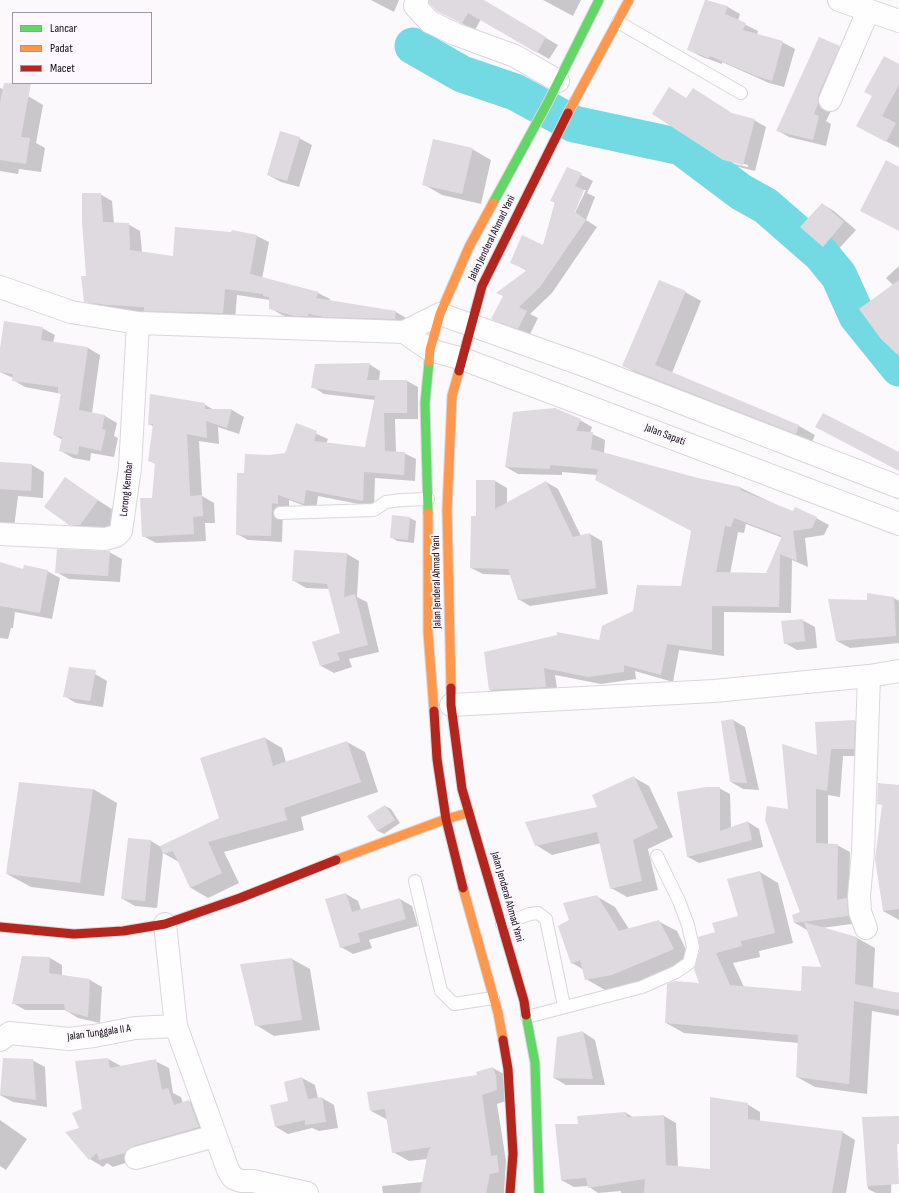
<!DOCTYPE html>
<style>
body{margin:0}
#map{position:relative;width:899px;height:1193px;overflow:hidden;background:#fcf9fd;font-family:"Sofia Sans Condensed",sans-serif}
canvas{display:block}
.legend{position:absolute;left:12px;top:12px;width:140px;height:72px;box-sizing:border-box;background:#fdf7ff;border:1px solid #9d989f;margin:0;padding:5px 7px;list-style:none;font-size:12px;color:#0e0910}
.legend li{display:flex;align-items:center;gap:8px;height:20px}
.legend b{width:20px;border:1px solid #9d989f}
</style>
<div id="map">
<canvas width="899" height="1193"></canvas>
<ul class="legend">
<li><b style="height:5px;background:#63d668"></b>Lancar</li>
<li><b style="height:5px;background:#ff974d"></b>Padat</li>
<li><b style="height:5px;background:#b3261e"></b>Macet</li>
</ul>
</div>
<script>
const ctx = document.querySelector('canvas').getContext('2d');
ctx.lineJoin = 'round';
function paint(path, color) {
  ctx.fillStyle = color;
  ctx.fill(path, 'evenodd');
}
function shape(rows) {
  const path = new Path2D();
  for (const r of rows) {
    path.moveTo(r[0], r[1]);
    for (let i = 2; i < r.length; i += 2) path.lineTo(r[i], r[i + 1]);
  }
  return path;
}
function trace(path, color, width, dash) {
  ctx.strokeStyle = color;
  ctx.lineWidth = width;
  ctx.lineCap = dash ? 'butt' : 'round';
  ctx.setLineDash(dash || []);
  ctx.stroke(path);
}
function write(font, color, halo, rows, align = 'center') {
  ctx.font = font + ' "Sofia Sans Condensed",sans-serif';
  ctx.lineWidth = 4;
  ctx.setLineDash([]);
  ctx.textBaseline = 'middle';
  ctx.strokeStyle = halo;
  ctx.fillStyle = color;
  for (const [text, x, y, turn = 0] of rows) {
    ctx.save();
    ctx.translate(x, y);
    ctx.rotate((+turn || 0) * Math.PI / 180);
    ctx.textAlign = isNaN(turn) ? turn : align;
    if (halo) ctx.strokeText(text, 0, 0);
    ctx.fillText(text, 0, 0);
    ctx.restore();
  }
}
const shadow = shape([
 [371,0,399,0,394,12],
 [429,0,482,0,481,19,475,30,438,11],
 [543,0,581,0,573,16],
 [706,0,728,7,740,14,738,21,758,31,757,35,782,42,795,49,784,87,769,83,722,62,722,64,700,56,688,49],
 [493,7,558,45,549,59,485,22],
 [839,47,851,54,831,102,831,111,826,121,831,124,826,146,789,137,777,130],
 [899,65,899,148,874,135],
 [0,88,28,96,43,105,36,143,45,148,41,172,19,169,18,174,0,171],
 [669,88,687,99,693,89,734,115,754,120,766,127,755,171,735,166,730,163,748,167,748,165,723,159],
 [299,138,312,145,299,187,281,182,268,175],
 [472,149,491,160,481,204,442,195,423,184],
 [568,168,593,181,587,193,595,197,586,220,597,227,552,293,530,314,538,318,530,334,504,325,492,319,527,271,511,262,543,246,555,203,551,200],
 [583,190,586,190,573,217,572,216],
 [100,194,112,201,114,224,128,224,140,231,142,252,174,257,232,234,232,231,257,236,269,242,262,279,318,293,330,299,329,302,396,312,408,319,407,325,307,322,282,315,270,308,270,300,237,295,235,320,121,312,98,308,85,301,87,277],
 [822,204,834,211,856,230,835,253,823,246],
 [899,266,899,310,893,285,886,278],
 [685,292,701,301,672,373,799,426,815,435,812,442,640,375,624,366],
 [42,328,55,335,53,343,88,348,100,355,92,413,105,416,117,423,114,436,118,438,114,457,91,453,90,461,73,458,61,451,63,440,54,435,62,394,25,387,13,380,13,378,0,372,0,355],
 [369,364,380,371,379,381,407,381,418,387,418,419,395,419,396,452,404,453,416,459,415,481,375,478,374,507,318,496,316,510,289,500,289,510,283,509,282,542,248,540,237,534,245,474,269,456,286,454,297,425,328,439,326,444,366,448,375,400,324,394,313,387],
 [204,404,214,410,232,410,244,417,239,434,218,427,219,444,199,441,202,496,214,503,215,523,205,523,206,541,156,543,143,536,153,499,156,464,149,461,154,427,149,424],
 [580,420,592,427,590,433,605,440,604,453,698,479,741,488,794,513,816,518,829,525,824,535,805,538,808,567,792,560,791,613,724,612,724,656,679,650,673,682,635,671,636,679,601,684,555,675,558,694,502,697,490,690,600,641,682,587,692,531,597,475,562,472,562,475,518,474,506,467],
 [746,524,783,538,767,574,730,574,738,532,744,533],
 [0,463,32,465,44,472,43,498,18,496,14,528,0,532],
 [65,479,121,515,104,539,94,538,69,524],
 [495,481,507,488,507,504,546,482,558,489,581,536,590,534,602,541,608,594,530,606,518,599,511,575,483,574,471,568,477,517],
 [393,516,410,518,416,521,414,543,397,541,391,537],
 [295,551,347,554,359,561,357,597,367,602,379,652,349,659,352,667,334,673,321,666,341,633,330,589,306,588,294,581],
 [109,552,122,559,120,582,69,579,56,572],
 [0,563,24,570,47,571,60,578,52,619,15,612,13,628,11,628,8,639,0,638],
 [894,598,899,601,899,643,850,648,837,641,868,601],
 [802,620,815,627,817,648,797,650,785,643],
 [95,674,107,681,103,707,76,703,64,696],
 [733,720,745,727,759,790,743,789,731,782],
 [855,721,867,728,866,756,843,756,840,797,828,795,828,845,837,845,850,852,849,900,860,923,821,928,857,938,875,948,873,989,899,993,899,1016,872,1011,867,1094,815,1087,797,1077,799,1043,684,1033,666,1023,701,984,716,932,740,917,760,872,778,883,793,943,759,951,760,957,733,963,744,987,802,992,823,968,807,930,795,923,802,913,789,810,818,756],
 [265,738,282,748,286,762,347,742,365,752,378,792,301,817,304,830,224,852,239,883,208,898,191,888,179,862,163,853,157,908,135,906,123,899,129,839,151,841,161,847,221,819],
 [633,777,649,786,673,837,648,849,658,890,627,897,611,888,601,843,552,855,536,845,599,807],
 [719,788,730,794,731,828,748,822,759,829,763,847,699,863,688,857],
 [93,789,117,803,104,896,31,887,7,874],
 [385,806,391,809,400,823,384,834,378,831,368,817],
 [899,878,899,920,883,911],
 [346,894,358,901,361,910,400,899,412,906,418,926,369,940,372,948,353,954,341,947],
 [596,896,615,907,629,929,658,921,677,931,691,960,631,985,605,990,586,979,584,970,572,963],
 [23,957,50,958,62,965,62,976,90,980,102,987,100,1023,78,1018,65,1010,25,1010,13,1003],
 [292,959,310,969,320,1030,274,1036,256,1025],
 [583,1032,595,1040,605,1085,566,1085,554,1078],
 [108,1059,121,1066,155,1061,169,1068,173,1093,181,1097,183,1103,189,1101,202,1108,212,1135,113,1167,107,1163,103,1167,90,1159,80,1128,83,1109,76,1062],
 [32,1060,45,1067,47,1107,13,1102,0,1095],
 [493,1068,509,1077,512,1099,497,1104,506,1161,504,1193,383,1193,382,1186,423,1182,427,1159,409,1161,393,1152,388,1120,371,1111,478,1076],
 [302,1078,315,1085,318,1098,322,1098,334,1105,338,1128,319,1131,312,1128,288,1134,276,1127,290,1102,285,1082],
 [747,1104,760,1112,760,1121,842,1132,855,1140,846,1193,621,1193,621,1191,598,1193,588,1186,574,1187,561,1180,579,1125,626,1113,633,1117,664,1116,676,1123,678,1167,711,1170],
 [863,1118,893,1125,891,1193,876,1193,868,1189],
 [0,1120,27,1139,6,1170,0,1166]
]);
const river = shape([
 [413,46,462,74,515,92,574,124,681,147,741,192,766,206,821,254,839,276,857,316,899,368]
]);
const building = shape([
 [429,0,484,0,546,37,537,53,468,13,462,23,438,12,429,3],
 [705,0,728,6,725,14,746,23,743,30,783,41,772,81,756,76,710,56,709,58,687,50],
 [819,37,840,46,818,95,818,104,814,114,819,116,813,140,776,131],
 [884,56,899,64,899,85,882,116,896,123,886,142,856,126,872,96,864,92],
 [4,83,31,83,21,137,30,138,26,164,0,160,0,103],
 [669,87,686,98,693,88,732,113,755,119,743,165,723,160,652,114],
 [280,131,300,137,287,181,267,175],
 [433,139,473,148,462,194,422,185],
 [886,160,899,167,899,231,860,211],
 [567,167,582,173,575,186,584,190,575,212,586,220,540,287,519,307,527,311,518,329,491,319,503,296,496,293,527,270,510,263,522,235,543,245,555,202,550,201],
 [82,193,101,193,103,222,129,223,130,250,173,256,175,227,231,232,232,230,257,235,250,274,319,292,316,298,396,311,395,319,324,317,309,314,308,316,294,316,269,309,269,297,263,296,263,294,225,289,223,313,144,311,144,307,108,305,84,302,81,276,86,276,82,222],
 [822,203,844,222,823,247,800,227],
 [659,280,686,291,655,365,799,425,796,434,622,366],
 [899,280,899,356,881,339,859,309],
 [4,321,43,327,41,340,88,347,79,410,105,415,102,429,106,430,101,451,79,446,78,455,59,451,62,437,53,435,61,393,58,393,58,387,12,381,13,374,0,372,0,348],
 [370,363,367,380,407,380,407,413,384,413,385,451,405,452,404,475,364,472,363,501,306,490,304,504,278,495,278,504,272,503,271,536,236,535,237,473,244,473,245,454,269,455,285,453,296,423,317,431,314,441,365,447,375,396,311,388,315,364],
 [150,394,205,403,205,409,232,409,227,428,206,421,207,438,187,434,190,496,202,495,203,516,193,517,194,534,142,537,140,498,152,498,155,463,148,461,153,424,148,425],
 [555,408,581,419,576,431,593,432,591,449,698,478,741,487,740,490,793,511,795,507,817,517,812,528,793,531,797,561,780,554,779,607,712,606,712,650,667,644,661,675,624,665,624,672,588,677,544,668,546,687,489,690,484,652,557,635,557,632,599,640,602,626,633,611,637,585,681,586,691,531,595,480,598,469,550,465,550,469,505,467,513,412],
 [734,518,782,536,766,573,716,572,725,526,731,527],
 [823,413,899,452,899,471,815,427],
 [0,462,32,464,31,491,0,489],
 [65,477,98,500,80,525,69,525,44,507],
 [476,480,495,480,495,509,546,481,573,537,590,533,596,588,518,600,508,569,470,568,471,516,476,516],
 [392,515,410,517,408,540,390,538],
 [57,549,110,551,108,576,55,573],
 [294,550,347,553,344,597,355,594,368,645,337,653,340,660,320,666,312,642,340,633,327,584,292,581],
 [0,562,23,569,24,565,48,570,40,613,0,606],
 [867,593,894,597,896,636,836,641,828,599,867,600],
 [803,619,805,641,784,644,781,621],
 [69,667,96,670,90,701,63,697],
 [733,719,747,783,730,782,721,721],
 [855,720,854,749,831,749,827,791,816,789,816,843,838,844,837,900,847,898,848,916,794,923,792,915,800,912,765,820,767,806,788,809,782,744,817,755,815,722],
 [265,737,273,766,347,741,361,782,284,808,287,820,208,842,222,873,190,888,173,851,163,854,160,846,219,818,200,758],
 [634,776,658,828,633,840,642,881,610,889,597,832,535,846,525,822,597,807,592,795],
 [19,782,93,789,80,883,6,874],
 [878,783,899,785,899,909,883,911,875,859,882,805,877,804],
 [706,787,720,787,720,831,748,821,752,840,687,857,677,792],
 [385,805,395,820,377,831,367,816],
 [128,838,151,840,145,901,121,899],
 [760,871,775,933,741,941,742,946,716,953,730,985,801,991,802,966,821,967,804,922,857,937,855,984,899,993,899,1010,854,1001,849,1084,796,1077,798,1035,665,1023,667,984,675,981,699,983,694,969,700,949,698,937,715,932,712,923,738,916,727,879],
 [346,893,352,912,400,898,406,919,358,933,360,942,340,948,325,899],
 [597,895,619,931,659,920,674,949,612,975,585,980,580,960,571,964,558,926,569,920,563,903],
 [22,956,50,957,49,973,90,979,88,1017,65,1011,64,1004,12,1004],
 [292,958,302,1020,255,1026,240,964],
 [583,1031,593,1079,553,1078,557,1037],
 [3,1058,33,1059,36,1100,0,1095],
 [108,1058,110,1068,156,1059,162,1090,168,1088,174,1105,189,1100,199,1127,133,1146,125,1153,99,1160,97,1153,89,1160,65,1132,79,1128,72,1113,82,1109,75,1061],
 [493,1067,496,1076,497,1090,482,1095,491,1156,497,1155,499,1172,490,1174,486,1193,420,1193,428,1152,431,1147,392,1153,385,1109,370,1111,367,1092,477,1075,476,1072],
 [302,1077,308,1099,322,1097,326,1122,305,1125,305,1120,275,1127,270,1105,288,1101,284,1082],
 [710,1097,748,1103,748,1119,843,1131,832,1193,644,1193,645,1179,588,1188,586,1178,561,1180,555,1124,578,1124,577,1116,626,1112,627,1117,664,1115,666,1165,710,1169],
 [899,1116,899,1144,897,1144,899,1184,867,1186,862,1117]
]);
const lane = shape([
 [618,22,741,93],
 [280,513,374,510,386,502,401,500,428,499],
 [415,881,441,991,454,1004,493,998],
 [502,924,530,914,538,913,546,919,564,1006],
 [527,1017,642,987,676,972,689,963,693,947,688,925,679,901,657,856]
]);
const street = shape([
 [417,0,415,6,430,22,455,34,515,56,558,81],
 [839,0,899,21],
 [830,100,868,11],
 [0,287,71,312,138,323,404,332,440,314,589,367,899,487],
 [404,332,430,350,463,359,899,524],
 [0,534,105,539,116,536,121,531,130,468,138,323],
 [869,676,899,671],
 [451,705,714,691,869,676,863,852,859,896,860,912,866,928],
 [165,924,176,1026,228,1170,233,1178,241,1181,253,1181,307,1193],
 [0,1040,10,1033,69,1039,94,1036,135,1028,176,1026],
 [136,1158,215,1136]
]);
const fast = shape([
 [493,203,547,104,599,0],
 [428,513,425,403,429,362],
 [526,1015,535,1063,539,1193]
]);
const slow = shape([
 [568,113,629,0],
 [429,362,430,350,440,314,469,247,493,203],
 [428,513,428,632,434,711],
 [451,688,447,510,452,396,459,371],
 [336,860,446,819,468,813],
 [463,888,498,1013,503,1040]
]);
const jam = shape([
 [459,371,482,286,568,113],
 [451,688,451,705,462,789,524,1001,526,1015],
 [434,711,437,759,446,819,463,888],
 [0,927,74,934,123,931,165,924,240,898,336,860],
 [503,1040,508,1069,513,1154,510,1193]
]);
const streetNames = [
 ["Jalan Jenderal Ahmad Yani",492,238,-64],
 ["Jalan Sapati",665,435,21],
 ["Lorong Kembar",127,489,-84],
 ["Jalan Jenderal Ahmad Yani",437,582,-91],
 ["Jalan Jenderal Ahmad Yani",507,897,74],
 ["Jalan Tunggala II A",99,1033,-8]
];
paint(shadow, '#0003');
trace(river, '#73dae4', 37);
paint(building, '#dfdae0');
trace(lane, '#dad6dc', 14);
trace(street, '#dad6dc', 24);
trace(fast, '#dad6dc', 11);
trace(slow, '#dad6dc', 11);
trace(jam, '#dad6dc', 11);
trace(lane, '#fffeff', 12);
trace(street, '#fffeff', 22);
trace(fast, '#63d668', 9);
trace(slow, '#ff974d', 9);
trace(jam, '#b3261e', 9);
write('11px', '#0e0910', '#fdf7ff', streetNames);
</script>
